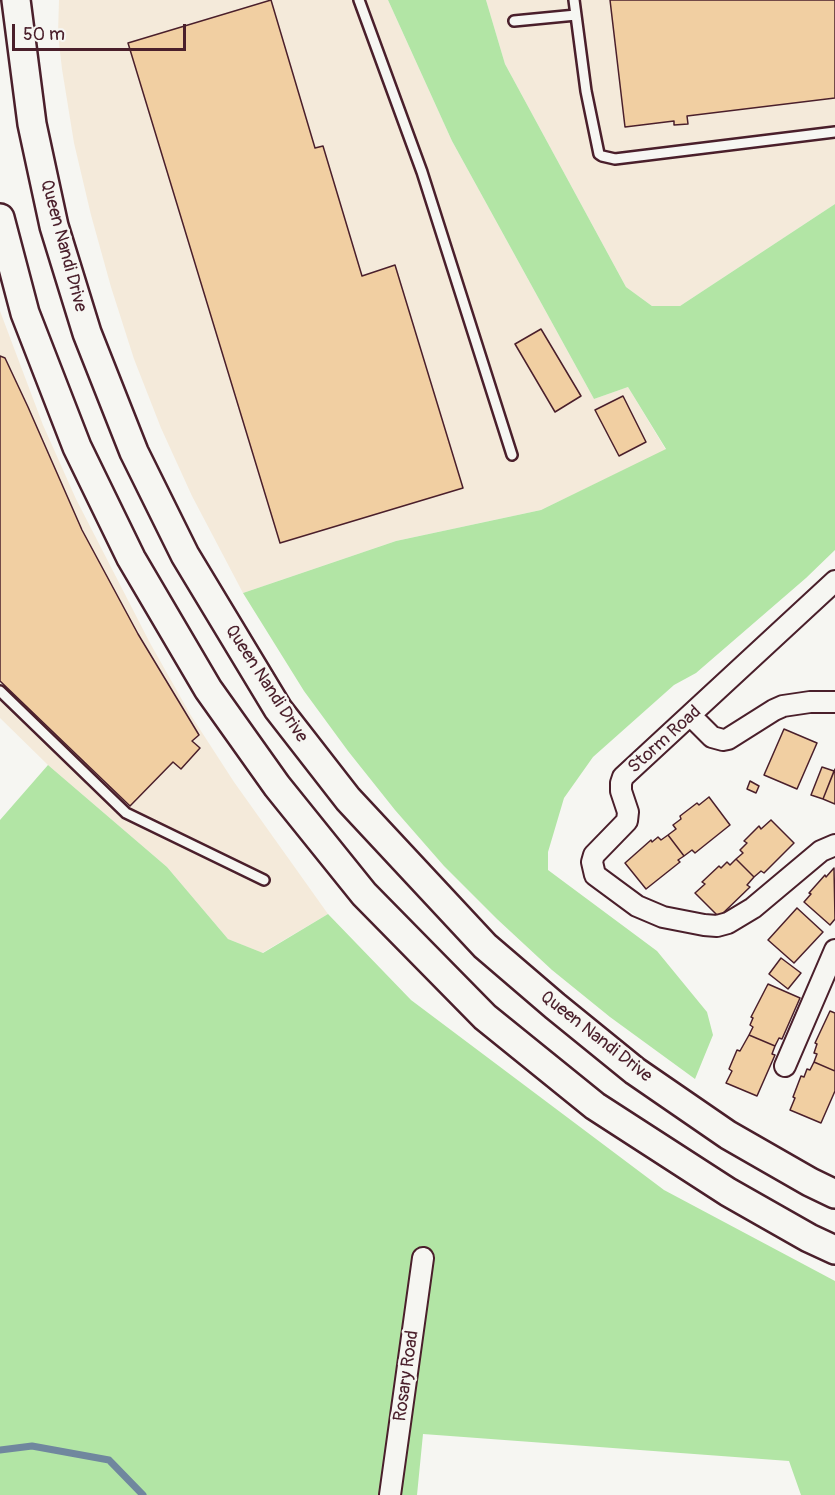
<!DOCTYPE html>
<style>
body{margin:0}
#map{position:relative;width:835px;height:1495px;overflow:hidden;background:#f6f6f2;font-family:Pangolin,sans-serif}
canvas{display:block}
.scale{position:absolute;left:12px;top:24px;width:174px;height:27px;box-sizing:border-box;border:3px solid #4a1f2b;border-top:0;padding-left:8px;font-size:18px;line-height:21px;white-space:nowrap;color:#4a1f2b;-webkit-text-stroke:4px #f6f6f2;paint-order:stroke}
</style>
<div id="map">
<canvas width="835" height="1495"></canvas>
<div class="scale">50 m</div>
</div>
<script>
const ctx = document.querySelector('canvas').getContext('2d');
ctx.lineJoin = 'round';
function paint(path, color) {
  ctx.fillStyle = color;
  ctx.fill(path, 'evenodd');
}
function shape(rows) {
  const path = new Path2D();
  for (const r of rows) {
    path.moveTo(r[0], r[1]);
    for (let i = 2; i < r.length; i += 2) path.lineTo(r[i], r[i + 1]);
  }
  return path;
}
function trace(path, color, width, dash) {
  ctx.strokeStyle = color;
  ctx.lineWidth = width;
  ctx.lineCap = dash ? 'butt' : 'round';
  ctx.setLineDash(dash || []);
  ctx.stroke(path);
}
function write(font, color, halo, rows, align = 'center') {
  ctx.font = font + ' Pangolin,sans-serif';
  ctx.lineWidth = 5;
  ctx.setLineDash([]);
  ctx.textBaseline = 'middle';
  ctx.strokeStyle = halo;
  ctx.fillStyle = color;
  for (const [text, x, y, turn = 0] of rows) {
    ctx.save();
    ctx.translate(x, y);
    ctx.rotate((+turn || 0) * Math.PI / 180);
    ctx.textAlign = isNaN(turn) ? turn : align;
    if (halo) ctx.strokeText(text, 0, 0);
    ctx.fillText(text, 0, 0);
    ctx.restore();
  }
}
const built = shape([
 [59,0,388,0,452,141,594,399,628,387,666,450,541,510,396,541,243,593,192,496,161,428,134,359,111,287,91,215,74,143,62,69,58,34],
 [486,0,835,0,835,204,680,306,652,306,626,287,505,64],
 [0,311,43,425,76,499,150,643,190,714,234,782,328,914,262,953,228,939,167,867,48,765,0,718]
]);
const green = shape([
 [388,0,486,0,505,64,626,287,652,306,680,306,835,204,835,550,806,578,696,673,674,685,593,757,564,798,548,852,548,870,657,951,707,1012,713,1035,695,1079,610,1017,552,970,497,919,444,866,395,810,348,751,304,691,243,593,396,541,541,510,666,449,628,387,594,399,452,141],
 [48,765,167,867,228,939,263,953,328,914,411,1000,664,1190,835,1281,835,1495,801,1495,789,1461,423,1434,417,1495,0,1495,0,820]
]);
const stream = shape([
 [0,1450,32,1446,109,1460,143,1495]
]);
const building = shape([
 [271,0,315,148,323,146,362,276,395,265,463,488,280,543,128,43,271,0],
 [610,0,835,0,835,98,687,116,688,124,674,125,674,121,625,127,610,0],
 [541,329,581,396,555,412,515,344,541,329],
 [0,356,5,358,28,407,82,530,138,634,199,735,192,741,200,748,181,769,173,762,130,806,0,681,0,356],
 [623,396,646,442,619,456,595,410,623,396],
 [784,729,817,743,797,789,764,775,784,729],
 [822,767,834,771,823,799,811,795,822,767],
 [835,769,835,804,823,799,835,769],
 [750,781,759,786,756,793,747,789,750,781],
 [709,797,730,825,695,853,692,850,684,856,668,835,676,829,673,825,681,819,680,816,697,803,699,805,709,797],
 [771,820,794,843,764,873,761,871,754,877,736,859,743,853,740,850,747,843,744,841,759,826,761,829,771,820],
 [668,835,684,856,678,860,680,862,646,889,625,863,651,840,652,842,658,837,661,840,668,835],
 [736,859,754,877,747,885,750,887,719,917,695,893,705,884,702,882,719,866,721,868,727,862,730,865,736,859],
 [834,868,835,919,830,925,804,902,811,894,809,893,825,875,826,877,834,868],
 [797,908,823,932,794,963,768,940,797,908],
 [781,958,801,973,788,989,769,974,781,958],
 [768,984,800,998,782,1039,779,1038,775,1046,749,1035,753,1027,750,1025,753,1018,751,1017,768,984],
 [830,1011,835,1013,835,1071,814,1062,817,1054,814,1053,817,1044,815,1043,830,1011],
 [749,1035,775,1046,772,1054,775,1055,757,1096,726,1083,732,1071,729,1069,737,1050,740,1051,749,1035],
 [814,1062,835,1071,835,1091,821,1123,790,1110,795,1098,793,1097,801,1076,804,1077,807,1069,810,1070,814,1062]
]);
const lane = shape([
 [359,0,422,172,512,455],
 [574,0,586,91,599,154,602,156,615,159,835,132],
 [514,21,576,15],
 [0,691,126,813,264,880]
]);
const street = shape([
 [835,581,623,777,621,783,621,791,628,812,627,821,594,855,592,862,595,875,637,906,663,917,704,925,717,926,728,923,753,908,821,851,835,845],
 [691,716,712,737,723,740,728,739,774,710,783,706,810,702,835,702],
 [785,1066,835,950],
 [390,1495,423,1258]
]);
const secondary = shape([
 [16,0,32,124,54,226,87,333,134,452,185,555,278,709,348,799,485,946,555,1006,635,1071,728,1135,810,1182,835,1194],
 [0,218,25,313,77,447,131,558,208,689,277,786,364,894,485,1017,595,1106,728,1192,809,1238,835,1250]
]);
const streetNames = [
 ["Queen Nandi Drive",63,246,75],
 ["Queen Nandi Drive",266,684,57],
 ["Storm Road",665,740,-42],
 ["Queen Nandi Drive",596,1037,38],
 ["Rosary Road",407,1376,-82]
];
paint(built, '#f4eada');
paint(green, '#b2e5a5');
trace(stream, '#70879e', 7);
paint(building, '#f1cfa2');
trace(building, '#4a1f2b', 1.5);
trace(lane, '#4a1f2b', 14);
trace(street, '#4a1f2b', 24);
trace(secondary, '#4a1f2b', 32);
trace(lane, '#f6f6f2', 9);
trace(street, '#f6f6f2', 20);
trace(secondary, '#f6f6f2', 27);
write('18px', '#4a1f2b', '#f6f6f2', streetNames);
</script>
